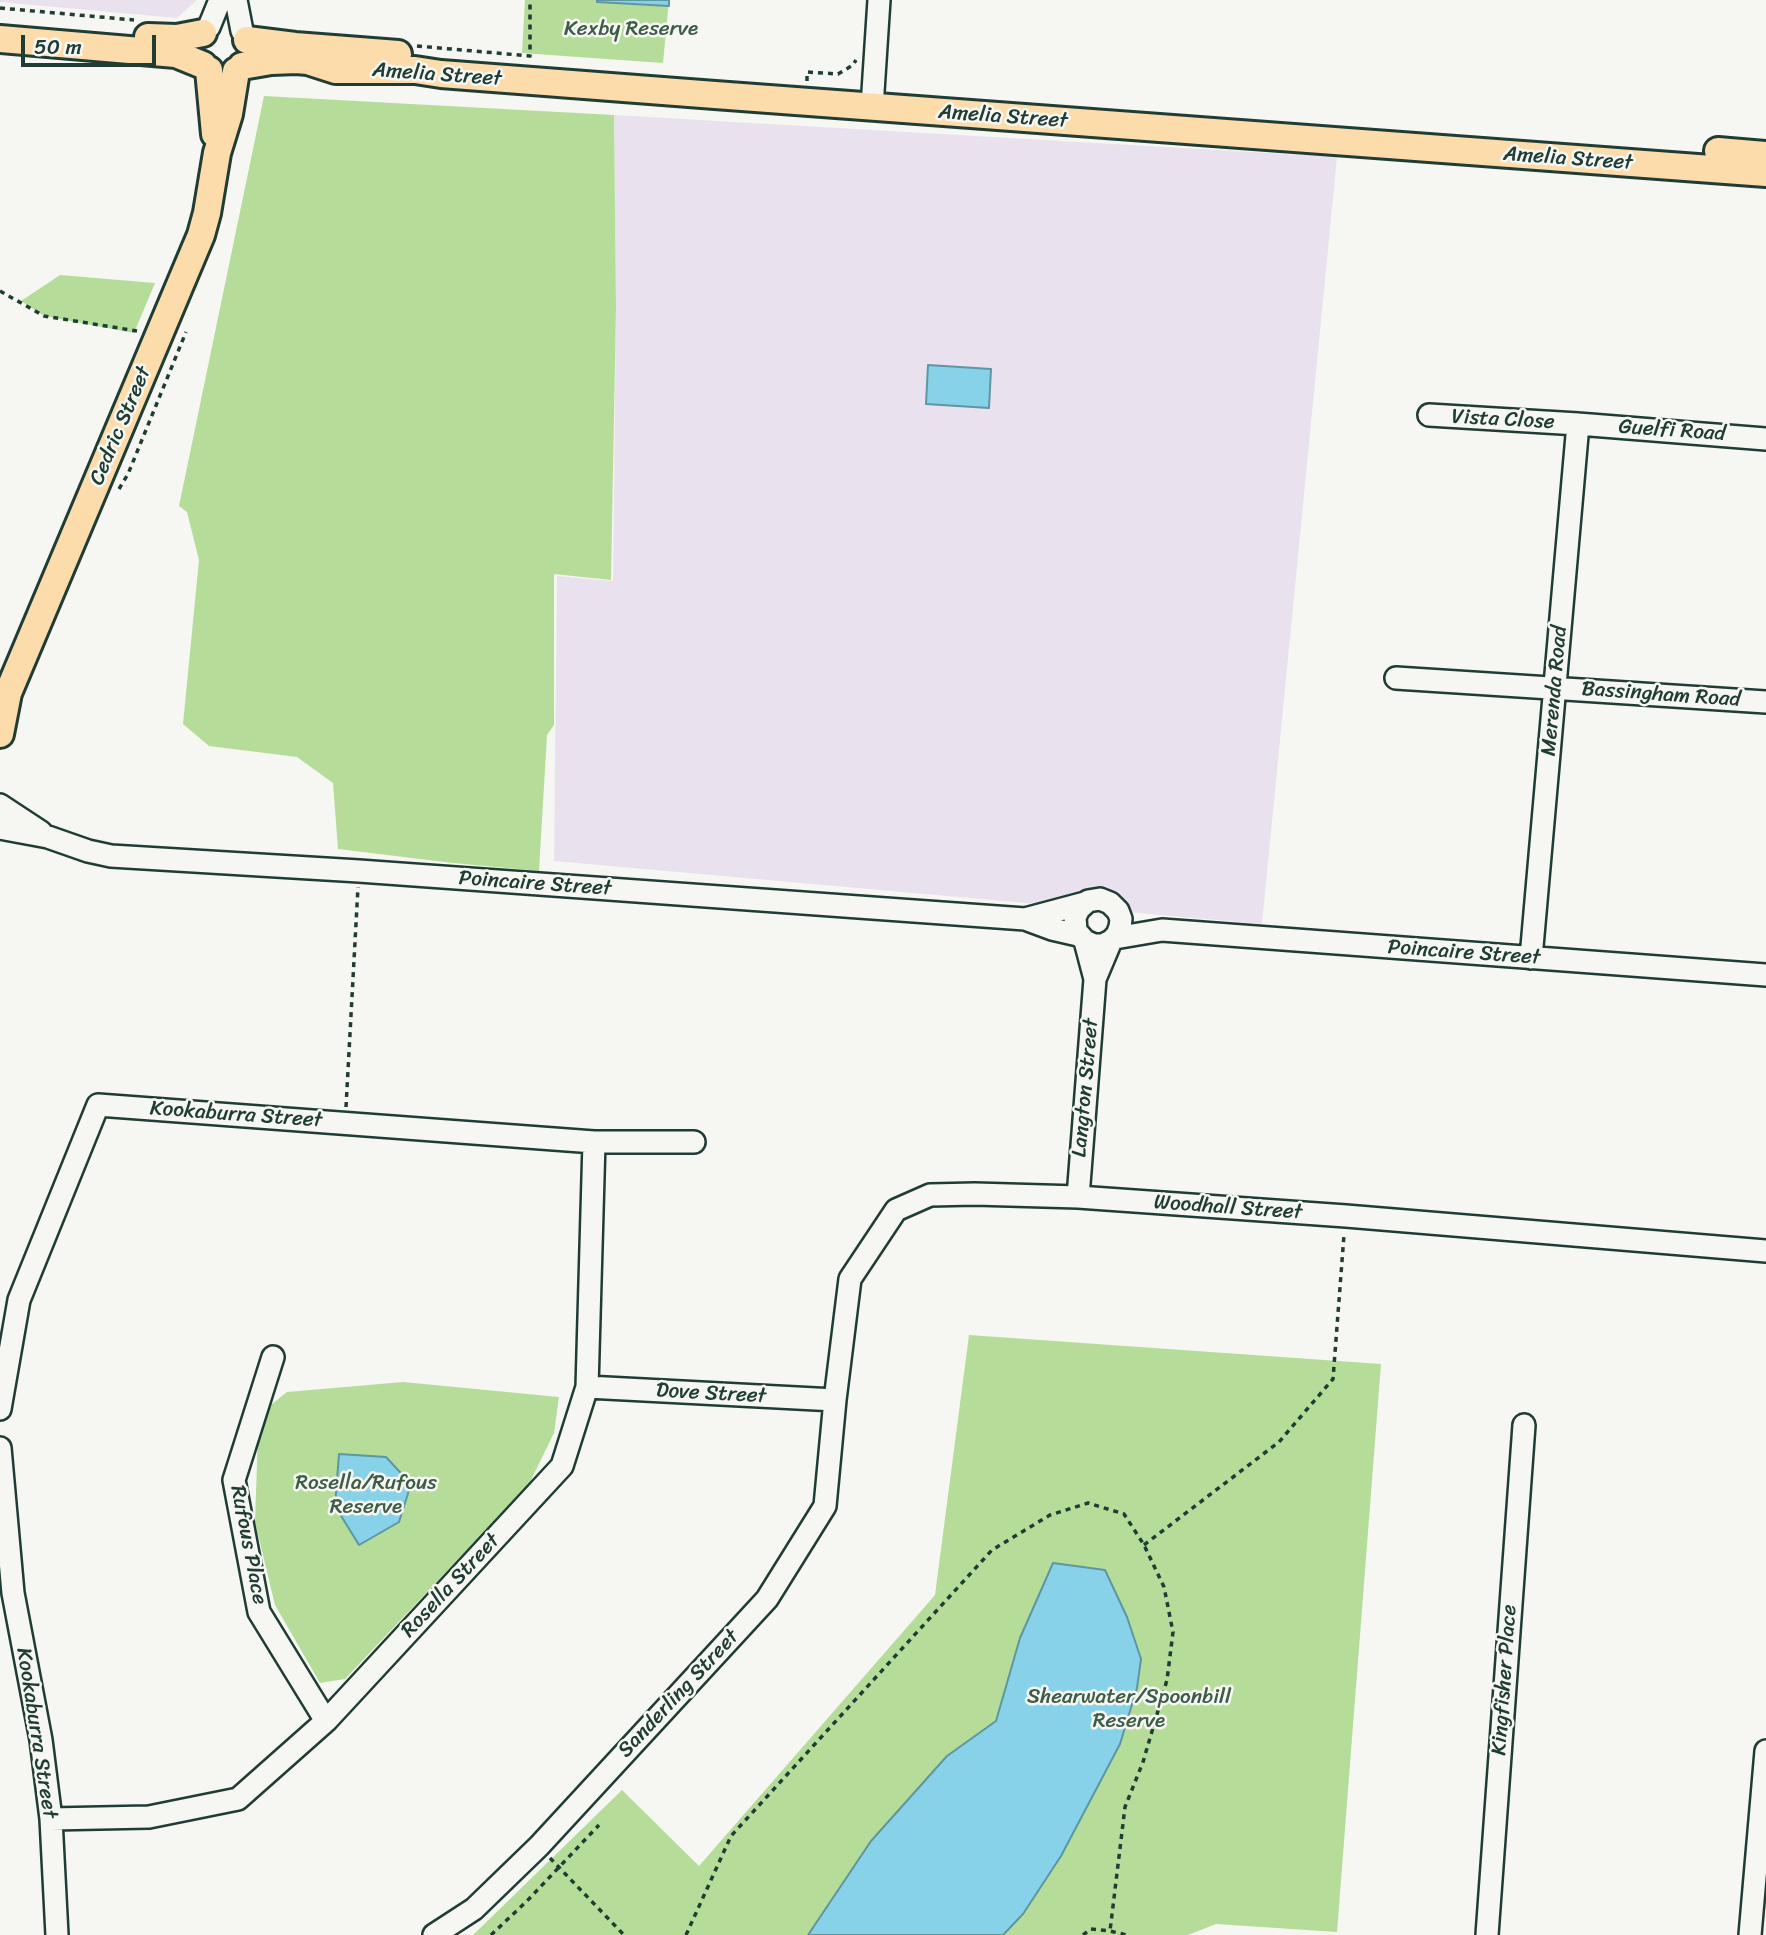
<!DOCTYPE html>
<style>
body{margin:0}
#map{position:relative;width:1766px;height:1935px;overflow:hidden;background:#f6f6f2;font-family:Sriracha,sans-serif}
canvas{display:block}
.scale{position:absolute;left:21px;top:35px;width:135px;height:32px;box-sizing:border-box;border:4px solid #1f3d34;border-top:0;padding-left:9px;font-size:21px;line-height:24px;white-space:nowrap;color:#1f3d34;-webkit-text-stroke:5px #f6f6f2;paint-order:stroke}
</style>
<div id="map">
<canvas width="1766" height="1935"></canvas>
<div class="scale">50 m</div>
</div>
<script>
const ctx = document.querySelector('canvas').getContext('2d');
ctx.lineJoin = 'round';
function paint(path, color) {
  ctx.fillStyle = color;
  ctx.fill(path, 'evenodd');
}
function shape(rows) {
  const path = new Path2D();
  for (const r of rows) {
    path.moveTo(r[0], r[1]);
    for (let i = 2; i < r.length; i += 2) path.lineTo(r[i], r[i + 1]);
  }
  return path;
}
function trace(path, color, width, dash) {
  ctx.strokeStyle = color;
  ctx.lineWidth = width;
  ctx.lineCap = dash ? 'butt' : 'round';
  ctx.setLineDash(dash || []);
  ctx.stroke(path);
}
function write(font, color, halo, rows, align = 'center') {
  ctx.font = font + ' Sriracha,sans-serif';
  ctx.lineWidth = 5;
  ctx.setLineDash([]);
  ctx.textBaseline = 'middle';
  ctx.strokeStyle = halo;
  ctx.fillStyle = color;
  for (const [text, x, y, turn = 0] of rows) {
    ctx.save();
    ctx.translate(x, y);
    ctx.rotate((+turn || 0) * Math.PI / 180);
    ctx.textAlign = isNaN(turn) ? turn : align;
    if (halo) ctx.strokeText(text, 0, 0);
    ctx.fillText(text, 0, 0);
    ctx.restore();
  }
}
const built = shape([
 [0,0,197,0,177,18,0,2],
 [614,115,1337,157,1262,924,554,861,557,576,613,581,616,308]
]);
const green = shape([
 [525,0,669,0,663,63,522,53],
 [264,96,614,115,616,308,611,580,554,574,554,725,547,735,539,871,453,863,338,849,333,783,297,757,209,746,183,724,199,560,187,512,179,506],
 [60,275,155,283,134,333,44,316,21,301],
 [969,1335,1381,1364,1337,1932,1216,1924,1188,1935,473,1935,622,1790,699,1866,935,1595],
 [403,1382,559,1397,554,1433,529,1484,345,1679,320,1683,275,1605,255,1522,258,1433,272,1404,287,1392]
]);
const water = shape([
 [597,0,669,0,669,6,597,2,597,0],
 [928,365,991,369,989,408,926,404,928,365],
 [339,1454,386,1457,411,1484,399,1522,359,1545,335,1506,339,1454],
 [1053,1563,1105,1570,1127,1617,1141,1659,1137,1688,1120,1744,1061,1856,1023,1914,1003,1935,808,1935,871,1841,947,1756,996,1721,1020,1638,1053,1563]
]);
const path = shape([
 [0,8,134,20],
 [417,46,530,56,530,0],
 [807,81,807,72,838,74,853,65,856,60],
 [0,291,44,316,137,331],
 [119,489,128,474,186,332],
 [346,1107,358,887],
 [1144,1545,1279,1442,1333,1379,1344,1235],
 [550,1858,624,1935],
 [491,1935,527,1901,599,1825],
 [686,1935,731,1836,992,1550,1050,1515,1088,1503,1124,1514,1144,1545,1164,1587,1173,1632,1167,1680,1143,1762,1125,1807,1110,1931],
 [1083,1935,1091,1929,1110,1931,1127,1935]
]);
const minor = shape([
 [236,0,242,31],
 [209,27,220,0],
 [872,107,879,0],
 [1429,415,1578,424,1766,439],
 [1396,678,1766,702],
 [0,805,41,832],
 [0,828,48,837,88,851,111,856,359,871,1025,919,1052,929,1078,935],
 [1025,919,1085,903],
 [1115,938,1162,930,1766,975],
 [1085,941,1094,945,1103,945,1111,941,1117,935,1120,927,1121,919,1118,911,1110,903,1100,899,1088,901,1079,909,1075,917,1076,931,1085,941,1095,979],
 [1531,958,1578,424],
 [1078,1197,1095,979,1111,941],
 [273,1357,234,1480,259,1612,326,1721],
 [587,1387,835,1400],
 [0,1409,19,1300,98,1105,594,1142,694,1142],
 [0,1448,13,1593,41,1740,51,1819,57,1935],
 [51,1819,149,1817,238,1799,326,1721,562,1466,587,1387,594,1142],
 [434,1935,474,1909,539,1846,767,1599,825,1506,835,1400,850,1279,896,1210,930,1195,975,1194,1078,1197,1346,1216,1766,1251],
 [1487,1935,1524,1425],
 [1750,1935,1766,1751]
]);
const major = shape([
 [148,37,177,38,203,33],
 [0,39,176,54,203,65],
 [247,40,295,46,398,54],
 [242,66,271,61,296,60,308,61,336,70,415,70,441,74,715,95,1766,173],
 [209,70,215,134],
 [1718,151,1766,155],
 [0,708,8,693,201,235,207,213,217,153,229,114,236,71],
 [0,734,8,693]
]);
const parkNames = [
 ["Kexby Reserve",631,30],
 ["Rosella/Rufous",366,1484],
 ["Reserve",366,1508],
 ["Shearwater/Spoonbill",1129,1698],
 ["Reserve",1129,1722]
];
const streetNames = [
 ["Amelia Street",437,75,4],
 ["Amelia Street",1003,117,4],
 ["Amelia Street",1568,159,4],
 ["Vista Close",1503,420,3],
 ["Cedric Street",121,426,-67],
 ["Guelfi Road",1672,431,4],
 ["Merenda Road",1555,691,-85],
 ["Bassingham Road",1661,695,4],
 ["Poincaire Street",535,884,4],
 ["Poincaire Street",1464,953,4],
 ["Langton Street",1086,1088,-85],
 ["Kookaburra Street",236,1115,4],
 ["Woodhall Street",1228,1208,4],
 ["Dove Street",711,1394,3],
 ["Rufous Place",248,1545,79],
 ["Rosella Street",451,1586,-47],
 ["Kingfisher Place",1505,1680,-86],
 ["Sanderling Street",679,1694,-47],
 ["Kookaburra Street",36,1733,81]
];
paint(built, '#e9e2ee');
paint(green, '#b5dd99');
paint(water, '#88d2e9');
trace(water, '#5e96a1', 2);
trace(minor, '#1f3d34', 26);
trace(major, '#1f3d34', 32);
trace(path, '#1f3d34', 3.5, [5, 5]);
trace(minor, '#f6f6f2', 21);
trace(major, '#fddcac', 26);
write('21px', '#3d5d48', '#f6f6f2', parkNames);
write('21px', '#1f3d34', '#f6f6f2', streetNames);
</script>
